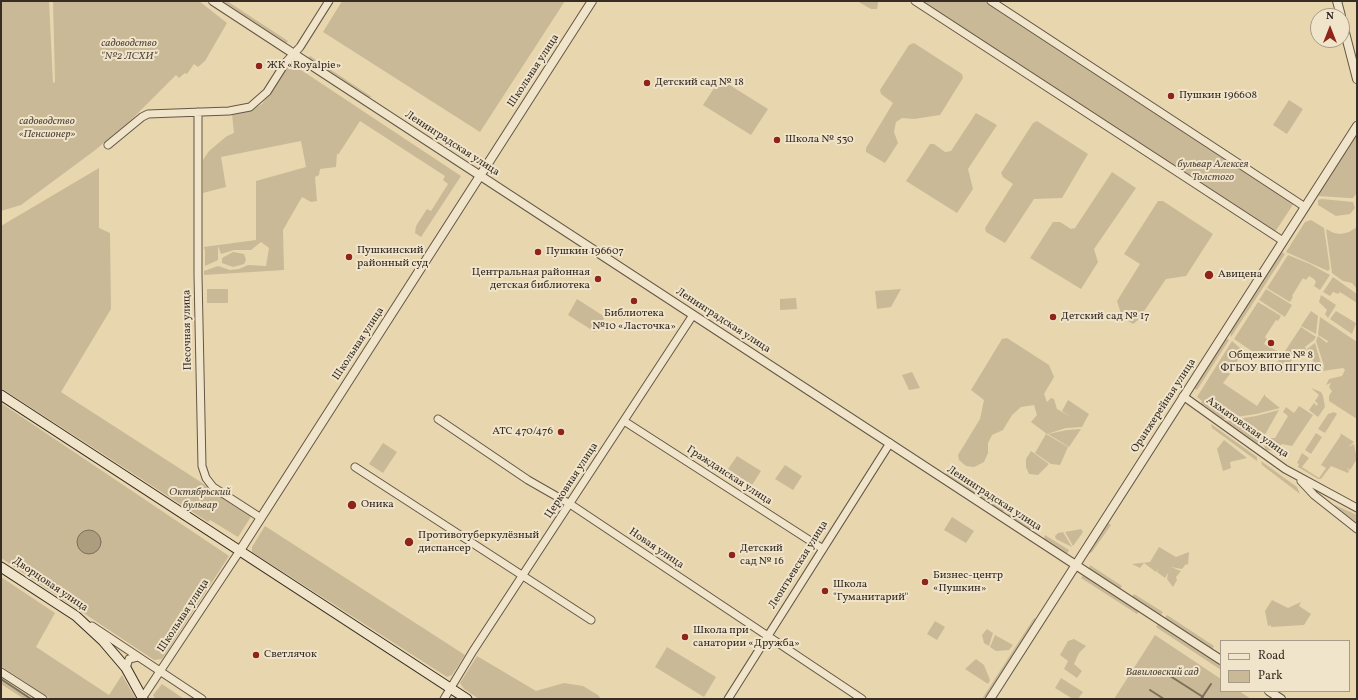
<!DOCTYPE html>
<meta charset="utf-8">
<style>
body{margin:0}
#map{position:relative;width:1358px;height:700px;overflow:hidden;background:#e8d6ae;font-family:Vollkorn,serif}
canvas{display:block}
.frame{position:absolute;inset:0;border:2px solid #372d24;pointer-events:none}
.legend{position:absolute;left:1220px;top:640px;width:130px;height:52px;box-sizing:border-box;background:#f0e4ca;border:1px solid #a69b88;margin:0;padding:5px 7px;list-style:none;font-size:12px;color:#372d24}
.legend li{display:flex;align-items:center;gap:8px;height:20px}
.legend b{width:20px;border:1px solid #a69b88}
.north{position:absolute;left:1310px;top:8px;width:40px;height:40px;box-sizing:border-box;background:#f0e4ca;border:1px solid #a69b88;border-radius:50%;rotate:0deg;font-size:11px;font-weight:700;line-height:16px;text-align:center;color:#372d24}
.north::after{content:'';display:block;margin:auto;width:14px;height:18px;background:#8f2418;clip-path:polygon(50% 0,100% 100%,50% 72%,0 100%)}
</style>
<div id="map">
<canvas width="1358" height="700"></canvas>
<div class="frame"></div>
<ul class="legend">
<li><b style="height:5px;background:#f0e4ca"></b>Road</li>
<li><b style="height:11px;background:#cab997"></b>Park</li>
</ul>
<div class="north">N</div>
</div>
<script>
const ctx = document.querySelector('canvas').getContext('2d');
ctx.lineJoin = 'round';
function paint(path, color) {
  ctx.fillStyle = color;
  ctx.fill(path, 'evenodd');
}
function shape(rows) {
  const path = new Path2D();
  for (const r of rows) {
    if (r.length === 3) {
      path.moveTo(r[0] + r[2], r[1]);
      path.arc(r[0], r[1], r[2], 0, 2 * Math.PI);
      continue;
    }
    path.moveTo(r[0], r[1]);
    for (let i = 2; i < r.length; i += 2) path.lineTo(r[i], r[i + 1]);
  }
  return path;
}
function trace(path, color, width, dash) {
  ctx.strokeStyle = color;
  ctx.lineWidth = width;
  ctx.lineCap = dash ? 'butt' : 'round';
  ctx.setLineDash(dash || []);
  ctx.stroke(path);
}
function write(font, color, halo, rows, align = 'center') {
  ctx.font = font + ' Vollkorn,serif';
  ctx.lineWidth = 4;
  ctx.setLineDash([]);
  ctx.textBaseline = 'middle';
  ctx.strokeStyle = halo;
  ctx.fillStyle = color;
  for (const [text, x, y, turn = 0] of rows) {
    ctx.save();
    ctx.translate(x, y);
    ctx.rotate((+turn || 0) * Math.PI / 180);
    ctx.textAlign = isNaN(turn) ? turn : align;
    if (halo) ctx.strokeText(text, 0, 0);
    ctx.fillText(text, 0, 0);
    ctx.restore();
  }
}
const green = shape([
 [1,1,49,1,53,83,55,82,53,1,199,1,227,23,205,61,198,67,194,64,187,74,185,73,179,78,176,75,129,122,94,151,21,205,1,211],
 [221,1,227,1,288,41,286,44],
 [342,1,565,1,480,132,323,32],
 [857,1,878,1,878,3,877,9,871,9],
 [922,1,985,1,1294,203,1275,232],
 [914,43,962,74,963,78,940,115,914,119,902,118,896,122,894,132,898,143,885,163,866,152,866,148,893,103,881,94,880,90,909,45],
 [310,56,372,97,367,97,308,58],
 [295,66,461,176,421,237,415,233,416,226,427,209,431,211,448,184,443,180,445,176,360,121,338,155,337,153,336,167,320,169,319,175,315,177,317,201,311,202,302,197,283,230,284,270,204,275,204,271,218,266,230,270,239,269,248,265,266,266,269,248,261,242,251,250,234,250,221,254,218,246,218,260,205,266,205,249,214,247,204,249,204,247,256,240,256,181,306,167,301,141,221,157,226,187,203,193,203,160,209,151,227,136,234,133,232,114,253,109,262,104,288,67],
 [720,79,768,109,751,135,703,105],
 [1289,100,1303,109,1287,134,1273,125],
 [976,113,997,125,968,169,973,189,957,213,906,181,930,144,934,144,945,152,951,151],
 [1037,121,1088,154,1062,198,1034,199,1005,243,986,232,985,228,1013,184,1003,177,1001,173,1033,123],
 [1357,135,1357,193,1353,198,1349,198,1318,196],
 [99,168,99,228,110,233,111,309,61,392,252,515,238,537,210,520,208,522,1,388,1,226],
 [1112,172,1136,188,1094,249,1098,262,1081,289,1030,258,1053,222,1060,222,1071,229,1075,228],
 [1322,199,1353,202,1355,208,1350,214,1336,216,1318,205,1318,200],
 [1158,201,1163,201,1213,234,1186,276,1166,279,1138,320,1133,324,1122,317,1117,301,1140,264,1124,254],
 [1311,220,1324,228,1330,269,1328,271,1286,252,1305,222],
 [1357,227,1357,289,1352,283,1343,281,1332,273,1326,229,1334,233,1341,234,1349,232],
 [233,252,244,254,246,260,244,264,233,267,222,263,222,258],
 [1281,252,1285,254,1231,337,1230,332],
 [1288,255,1310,264,1330,275,1320,290,1314,286,1316,282,1314,279,1309,276,1306,280,1303,278,1292,296,1293,297,1290,302,1267,288],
 [1333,277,1357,294,1357,303,1340,292,1338,294,1333,292,1330,296,1323,292],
 [207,289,228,289,228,303,207,303],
 [901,289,891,307,877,309,875,291],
 [1266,289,1292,305,1285,317,1259,300],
 [1321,295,1336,305,1328,318,1325,314,1327,310,1319,302],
 [796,298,797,309,780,310,780,299],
 [577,299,605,317,595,332,568,315],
 [1258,302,1281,316,1278,321,1276,320,1265,337,1267,339,1264,344,1279,352,1269,358,1262,358,1234,339],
 [1311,311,1318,316,1316,334,1301,326],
 [1336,311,1356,323,1352,334,1330,319],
 [1320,317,1357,342,1357,419,1329,401,1329,396,1332,391,1329,387,1331,383,1326,385,1329,379,1342,376,1345,370,1343,368,1323,371,1324,366,1316,341,1318,336,1327,343,1328,341,1318,335],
 [1301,327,1316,337,1314,340,1305,347,1308,354,1307,356,1305,357,1298,355,1296,358,1285,351],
 [1007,338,1049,365,1054,377,1044,394,1047,402,1051,398,1054,399,1057,409,1071,417,1062,411,1068,400,1089,414,1082,427,1066,428,1047,434,1031,422,1037,415,1034,405,1021,407,1012,415,1003,430,992,435,988,443,988,453,984,462,974,467,966,466,959,460,958,455,980,419,984,400,971,390,1002,339],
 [1226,338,1229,340,1197,390,1194,388],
 [1232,341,1241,349,1241,356,1229,372,1230,374,1223,383,1257,406,1265,394,1265,396,1280,408,1256,414,1223,419,1201,403,1202,401,1197,397],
 [1315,343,1322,367,1321,372,1312,373,1309,371,1314,363,1307,349],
 [1283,354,1292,360,1282,373,1274,367],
 [912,372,920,388,909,390,902,375],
 [1311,388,1321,392,1323,396,1325,407,1318,417,1309,410,1314,403,1317,406,1318,404,1315,401,1319,395],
 [1,403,229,556,162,659,154,660,1,558],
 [1299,406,1313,415,1292,446,1282,444,1275,451,1266,450,1264,446,1268,438,1275,438,1288,416,1283,412,1286,407,1294,413],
 [1279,410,1259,445,1225,421,1256,416],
 [1334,412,1337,414,1325,433,1318,429,1328,414],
 [1211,424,1257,457,1257,461,1212,428],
 [1081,429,1069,447,1048,434,1067,430],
 [1316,433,1322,437,1311,454,1305,450],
 [1340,433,1354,442,1348,447,1354,444,1357,459,1350,470,1347,468,1349,471,1348,473,1331,466,1321,479,1318,479,1298,467,1299,464,1297,463,1302,453,1309,458,1302,467,1319,478,1326,468,1321,465,1341,435],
 [1046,434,1068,447,1060,465,1051,464,1035,453],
 [1224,440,1247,458,1230,462,1231,468,1223,471,1217,449],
 [383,443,397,452,383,473,369,464],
 [1031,451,1049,464,1038,475,1029,474,1026,467,1026,459],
 [737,456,761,471,752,485,728,469],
 [1261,461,1297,487,1300,494,1262,465],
 [785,465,802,476,793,490,775,479],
 [947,471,1005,509,1004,511,1002,512,946,475],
 [1335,505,1357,515,1355,524,1334,507],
 [1009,511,1032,526,1030,530,1008,516],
 [952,517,974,531,966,543,944,530],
 [1108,523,1111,525,1092,552,1088,554],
 [265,526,465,655,452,675,447,677,252,552,252,547],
 [1081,529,1083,532,1073,546,1065,532],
 [1063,532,1072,547,1056,539,1055,536,1058,533],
 [1045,535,1069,550,1067,554,1044,539],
 [1159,547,1176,557,1189,552,1188,565,1186,564,1182,569,1171,567,1181,571,1176,577,1177,580,1173,587,1167,579,1168,573,1165,578,1157,572,1159,568,1156,572,1144,563,1140,568,1132,564,1150,562],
 [1090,565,1122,586,1120,589,1089,568],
 [1083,575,1139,611,1137,614,1081,578],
 [1,577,55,613,36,647,109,695,122,675,136,699,51,699,1,666],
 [1134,594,1163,612,1161,615,1132,597],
 [1272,600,1288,608,1301,602,1299,606,1311,614,1304,625,1271,627,1271,625,1268,626,1265,611],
 [1167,615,1214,646,1212,649,1165,618],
 [1034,618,1036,619,985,699,982,699],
 [935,621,945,627,937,640,927,634],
 [1158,624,1221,665,1221,670,1156,627],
 [987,629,993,633,989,646,984,643,982,635],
 [995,635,1013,645,1009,650,996,651,990,647],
 [1155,635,1221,679,1221,691,1239,691,1251,699,1114,699],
 [1074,639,1086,646,1079,653,1074,664,1082,671,1077,678,1064,669,1068,661,1060,655,1068,641],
 [667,647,716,677,704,697,655,667],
 [477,656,536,691,564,683,583,686,598,695,601,699,479,699,464,689,460,683],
 [976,659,984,665,990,680,988,684,965,669],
 [1,678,33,699,24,699,1,684],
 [1061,678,1083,692,1078,699,1073,699,1055,688],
 [162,684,184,699,155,699,153,695]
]);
const water = shape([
 [89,542,12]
]);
const stream = shape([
 [1167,674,1203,697],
 [1,679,31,699],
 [1150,690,1164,699],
 [1201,699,1211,684]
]);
const minor = shape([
 [915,1,1283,241],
 [991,1,1305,207],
 [198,112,198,275,202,466,206,478,213,487,261,518],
 [108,145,142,117,148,114,229,111,250,107,267,92,286,62,300,47,329,1],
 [1183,396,1285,469,1357,508],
 [438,419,528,480,570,504,862,699],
 [624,421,823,549],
 [355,467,591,620],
 [1301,481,1314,495,1357,529],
 [92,626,202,699],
 [126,668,129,659,138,657],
 [1,672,43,699],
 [143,697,239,552],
 [444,699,473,651,693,315],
 [728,699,890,443]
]);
const tertiary = shape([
 [213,1,1221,660],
 [1337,1,1341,16],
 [1342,21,1357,79],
 [239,552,592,1],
 [1269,691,1281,699],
 [990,699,1357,126]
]);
const secondary = shape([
 [1,395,467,699],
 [1,567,76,616,103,641,126,668,143,699]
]);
const markers = [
 [259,66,4,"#8f2418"],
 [647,83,4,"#8f2418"],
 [1171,96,4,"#8f2418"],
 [777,140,4,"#8f2418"],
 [538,252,4,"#8f2418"],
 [349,257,4,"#8f2418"],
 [1209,275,5,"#8f2418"],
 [598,279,4,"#8f2418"],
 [634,301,4,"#8f2418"],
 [1053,317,4,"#8f2418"],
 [1271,343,4,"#8f2418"],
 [561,432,4,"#8f2418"],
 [352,505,5,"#8f2418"],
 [409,542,5,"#8f2418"],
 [732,555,4,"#8f2418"],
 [925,582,4,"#8f2418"],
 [825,591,4,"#8f2418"],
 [685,637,4,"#8f2418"],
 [256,655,4,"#8f2418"]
];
const parkNames = [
 ["садоводство",129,44],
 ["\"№2 ЛСХИ\"",129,57],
 ["садоводство",47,122],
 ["«Пенсионер»",47,135],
 ["бульвар Алексея",1213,165],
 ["Толстого",1213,178],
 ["Октябрьский",200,493],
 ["бульвар",200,506],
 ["Вавиловский сад",1162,673]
];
const poiNames = [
 ["ЖК «Royalpie»",267,66],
 ["Детский сад № 18",655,83],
 ["Пушкин 196608",1179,96],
 ["Школа № 530",785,140],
 ["Пушкинский",357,251],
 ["районный суд",357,264],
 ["Пушкин 196607",546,252],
 ["Центральная районная",590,273,"right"],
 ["детская библиотека",590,286,"right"],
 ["Авицена",1218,275],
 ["Библиотека",634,314,"center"],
 ["№10 «Ласточка»",634,327,"center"],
 ["Детский сад № 17",1061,317],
 ["Общежитие № 8",1271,356,"center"],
 ["ФГБОУ ВПО ПГУПС",1271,369,"center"],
 ["АТС 470/476",553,432,"right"],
 ["Оника",361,505],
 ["Противотуберкулёзный",418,536],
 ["диспансер",418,549],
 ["Детский",740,549],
 ["сад № 16",740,562],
 ["Бизнес-центр",933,576],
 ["«Пушкин»",933,589],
 ["Школа",833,585],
 ["\"Гуманитарий\"",833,598],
 ["Школа при",693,631],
 ["санатории «Дружба»",693,644],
 ["Светлячок",264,655]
];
const streetNames = [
 ["Школьная улица",534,71,-57],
 ["Ленинградская улица",452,144,33],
 ["Ленинградская улица",723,321,33],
 ["Песочная улица",188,330,-91],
 ["Школьная улица",359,344,-57],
 ["Оранжерейная улица",1164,406,-57],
 ["Ахматовская улица",1247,428,35],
 ["Гражданская улица",729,476,33],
 ["Церковная улица",572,481,-57],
 ["Ленинградская улица",994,499,33],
 ["Новая улица",656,549,34],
 ["Леонтьевская улица",799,565,-58],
 ["Дворцовая улица",50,585,34],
 ["Школьная улица",184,616,-57]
];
paint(green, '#cab997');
paint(water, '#ac9d7f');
trace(water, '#7d705b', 1);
trace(stream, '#7d705b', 2);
trace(minor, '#635746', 9);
trace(tertiary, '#635746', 10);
trace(secondary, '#372d24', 11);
trace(minor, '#f0e4ca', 7);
trace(tertiary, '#f0e4ca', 8);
trace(secondary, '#f0e4ca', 9);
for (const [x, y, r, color] of markers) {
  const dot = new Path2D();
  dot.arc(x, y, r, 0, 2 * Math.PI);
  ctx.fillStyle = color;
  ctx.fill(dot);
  trace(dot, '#f0e4ca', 1.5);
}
write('italic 11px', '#54493b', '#f0e4ca', parkNames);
write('11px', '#372d24', '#f0e4ca', poiNames, 'left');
write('11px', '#372d24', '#f0e4ca', streetNames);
</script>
